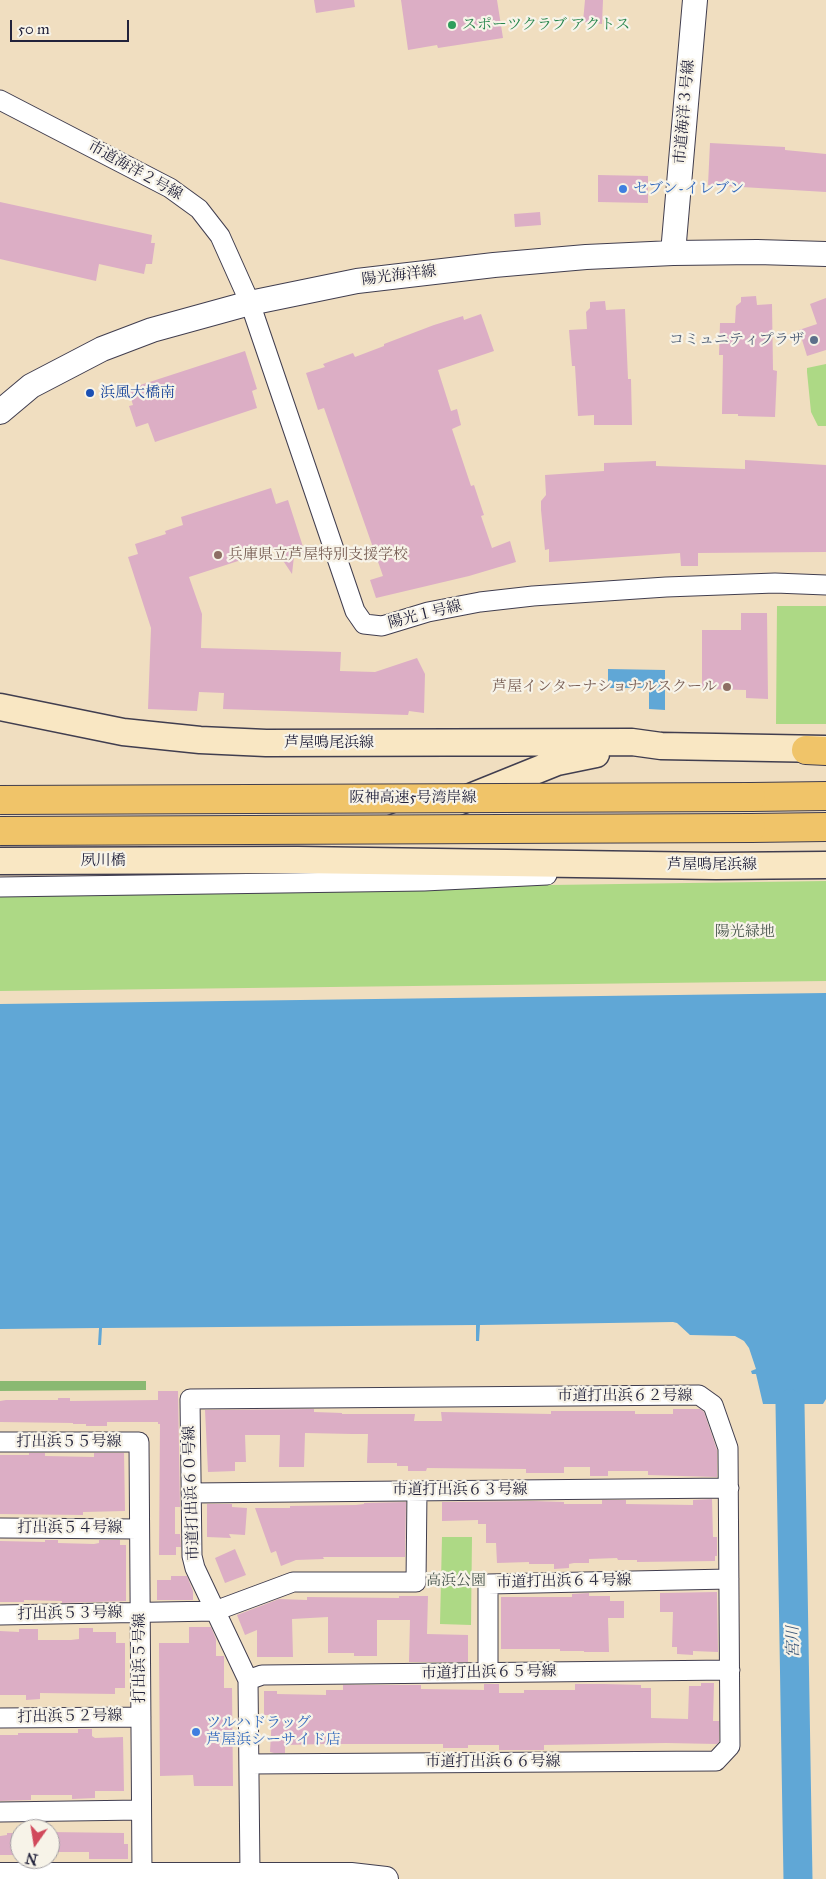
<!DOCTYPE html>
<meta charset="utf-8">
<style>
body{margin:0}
#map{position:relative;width:826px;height:1879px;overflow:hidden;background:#f0dec0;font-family:"IM FELL Great Primer",serif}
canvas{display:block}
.north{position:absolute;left:10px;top:1819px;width:50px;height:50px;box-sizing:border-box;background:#f7f3e8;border:1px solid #a29fa3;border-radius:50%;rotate:193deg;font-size:14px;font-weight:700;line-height:20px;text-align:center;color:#22223b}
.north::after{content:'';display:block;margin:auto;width:18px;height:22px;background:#d1495b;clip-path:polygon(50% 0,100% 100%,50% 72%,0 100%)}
.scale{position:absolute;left:10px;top:20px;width:119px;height:22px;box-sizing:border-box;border:2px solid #22223b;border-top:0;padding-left:6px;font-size:15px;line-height:18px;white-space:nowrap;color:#22223b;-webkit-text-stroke:4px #f7f3e8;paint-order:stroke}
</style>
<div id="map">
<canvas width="826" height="1879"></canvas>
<div class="north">N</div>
<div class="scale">50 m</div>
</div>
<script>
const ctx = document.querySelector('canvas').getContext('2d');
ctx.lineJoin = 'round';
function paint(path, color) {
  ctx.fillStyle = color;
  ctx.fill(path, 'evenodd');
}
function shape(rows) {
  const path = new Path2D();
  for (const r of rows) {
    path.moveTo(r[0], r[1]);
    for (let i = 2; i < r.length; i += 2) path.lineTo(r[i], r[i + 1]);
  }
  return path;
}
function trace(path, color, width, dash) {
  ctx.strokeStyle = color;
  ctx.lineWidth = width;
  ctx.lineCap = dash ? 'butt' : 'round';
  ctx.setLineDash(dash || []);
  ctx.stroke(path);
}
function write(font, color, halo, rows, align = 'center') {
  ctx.font = font + ' "IM FELL Great Primer","Noto Serif JP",serif';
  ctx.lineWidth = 4.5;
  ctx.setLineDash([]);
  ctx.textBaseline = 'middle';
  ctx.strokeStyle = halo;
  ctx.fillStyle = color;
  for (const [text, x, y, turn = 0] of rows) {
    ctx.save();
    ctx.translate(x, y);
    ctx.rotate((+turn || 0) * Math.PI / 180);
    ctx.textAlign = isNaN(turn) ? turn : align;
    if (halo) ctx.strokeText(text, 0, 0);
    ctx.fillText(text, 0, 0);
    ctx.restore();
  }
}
const green = shape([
 [826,364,826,426,818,426,811,412,807,372,807,368],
 [777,606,826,606,826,724,776,724],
 [826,881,826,981,0,991,0,893],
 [442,1537,472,1537,471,1625,440,1624]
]);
const forest = shape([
 [0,1381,146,1381,146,1390,0,1391]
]);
const water = shape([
 [608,669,665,670,665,710,649,709,649,688,608,688],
 [826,993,826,1399,823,1404,763,1404,756,1374,752,1374,751,1371,756,1369,749,1348,744,1341,735,1336,690,1335,677,1323,673,1322,480,1325,479,1341,476,1341,476,1325,102,1328,101,1345,98,1345,99,1328,0,1329,0,1004]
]);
const river = shape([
 [790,1404,798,1879]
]);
const building = shape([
 [314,0,354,0,355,7,316,13],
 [401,0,497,0,503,38,438,48,437,45,408,50],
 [585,0,603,0,602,24,583,22],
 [710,143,785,147,785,150,826,154,826,192,708,185],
 [598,175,648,176,648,203,598,202],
 [0,202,152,235,151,243,155,243,152,264,146,264,144,274,99,264,96,281,0,259],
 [540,212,541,225,515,227,514,214],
 [756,296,757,305,772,304,773,370,777,371,775,417,738,416,738,414,722,414,723,355,719,355,720,323,735,323,736,306,741,302,741,297],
 [826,298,826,350,807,356,799,330,817,324,810,304],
 [605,301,606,310,625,309,628,379,631,379,632,425,594,425,594,415,578,416,575,366,572,366,569,330,587,329,586,312,590,308,590,302],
 [481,314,494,351,438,370,451,411,457,409,461,425,452,429,471,486,474,485,484,515,481,516,492,548,510,541,516,562,469,576,376,598,370,580,383,576,324,408,318,410,306,373,325,367,323,364,353,353,355,357,384,346,384,344,434,325,463,316,464,320],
 [245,351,257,389,252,391,257,408,155,442,148,423,136,427,129,406,133,405,128,389],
 [745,460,826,465,826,552,698,553,698,566,681,566,680,553,549,562,549,549,545,550,541,510,541,501,546,495,545,475,604,471,604,463,656,461,656,466,745,469],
 [271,488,276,504,288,500,305,553,294,556,292,574,282,559,278,548,189,577,202,614,201,648,341,652,340,671,375,672,417,658,425,674,424,713,409,711,408,715,223,709,224,693,199,692,197,711,148,709,151,628,128,557,138,554,135,544,166,534,165,531,183,525,181,517],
 [741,613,767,613,768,699,746,698,746,690,702,689,702,630,741,630],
 [158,1391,178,1391,180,1507,175,1507,175,1534,180,1534,181,1547,176,1547,176,1555,159,1555,160,1424,158,1424,158,1422,107,1422,107,1426,86,1426,86,1424,73,1424,73,1423,0,1422,0,1401,6,1400,58,1400,58,1398,70,1398,70,1401,158,1400],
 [314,1409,314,1412,342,1413,342,1414,415,1414,414,1421,442,1421,441,1412,551,1414,551,1411,635,1411,635,1414,673,1414,673,1409,700,1409,704,1412,717,1450,717,1477,648,1475,648,1471,608,1471,608,1476,590,1476,590,1467,564,1467,564,1473,526,1473,526,1469,427,1468,426,1471,408,1471,408,1466,397,1466,397,1463,367,1463,368,1434,352,1434,305,1433,304,1467,279,1467,280,1435,245,1435,246,1462,235,1462,235,1471,208,1472,205,1410],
 [29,1453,45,1453,45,1456,94,1457,94,1453,124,1453,125,1511,83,1512,83,1515,0,1514,0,1455,29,1455],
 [712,1499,713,1537,717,1537,717,1556,715,1556,715,1561,637,1562,637,1560,618,1560,617,1558,589,1559,589,1563,574,1563,569,1564,569,1568,554,1569,554,1564,529,1564,529,1562,497,1563,496,1543,486,1543,486,1524,478,1524,478,1520,442,1521,442,1502,533,1501,564,1502,564,1504,602,1504,602,1500,626,1500,626,1504,693,1505,693,1500],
 [406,1502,405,1557,323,1557,324,1559,296,1560,281,1566,276,1551,271,1553,255,1508,290,1508,290,1506,356,1505,364,1504,364,1503],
 [207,1504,232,1504,232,1507,247,1508,245,1535,229,1534,231,1538,207,1537],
 [45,1540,58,1540,58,1543,94,1544,99,1543,99,1540,120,1540,120,1545,126,1545,126,1601,62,1603,62,1601,24,1600,24,1602,0,1602,0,1541,45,1542],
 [235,1549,246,1575,225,1583,215,1558],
 [171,1576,187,1576,193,1591,193,1600,157,1600,157,1580,171,1580],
 [717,1592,718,1652,693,1651,693,1655,677,1654,677,1647,672,1647,673,1612,660,1612,660,1593],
 [589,1593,589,1596,610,1596,610,1601,624,1601,624,1618,608,1618,609,1652,584,1652,584,1651,560,1651,560,1649,501,1649,501,1597,572,1597,572,1594],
 [399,1596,428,1596,427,1634,468,1635,468,1662,409,1662,410,1620,377,1620,377,1656,354,1656,354,1653,328,1653,328,1617,292,1619,293,1657,257,1657,257,1630,245,1635,237,1615,279,1599,307,1600,307,1597,399,1598],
 [189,1627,211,1627,216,1639,216,1656,224,1656,224,1688,232,1688,233,1786,194,1786,193,1775,160,1776,159,1643,189,1643],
 [79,1628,93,1628,93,1632,116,1632,116,1643,125,1643,125,1688,115,1688,115,1694,40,1693,40,1699,26,1700,26,1695,0,1695,0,1631,19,1632,19,1629,38,1629,38,1640,71,1640,79,1639],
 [701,1683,714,1683,713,1721,719,1721,719,1742,717,1744,666,1743,544,1745,544,1750,499,1750,499,1745,468,1745,468,1748,443,1748,443,1744,324,1744,285,1745,285,1753,274,1753,270,1752,272,1715,264,1715,264,1691,277,1691,277,1694,326,1695,326,1690,343,1690,343,1685,421,1685,421,1689,484,1690,484,1684,499,1684,499,1693,524,1693,524,1690,575,1690,575,1684,604,1684,641,1685,641,1688,651,1688,651,1718,688,1719,689,1686,701,1686],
 [78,1729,92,1729,92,1736,95,1738,123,1737,124,1791,95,1791,95,1798,72,1799,72,1795,31,1795,31,1800,0,1801,0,1735,18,1735,18,1733,78,1733],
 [50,1832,124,1833,124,1844,128,1844,128,1859,89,1859,89,1852,50,1852],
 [7,1833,20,1833,20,1855,0,1855,0,1836,7,1835]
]);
const minor = shape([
 [0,100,170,188,199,209,220,236,250,303,355,611,364,624,382,626,428,612,480,602,533,596,666,587,775,583,826,585],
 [0,887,424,881,547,875],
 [0,1442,139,1442,142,1874],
 [191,1493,729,1488],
 [0,1528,139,1529],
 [0,1615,215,1611,293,1582,416,1582,417,1491],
 [488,1672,488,1584,729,1579],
 [248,1680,262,1675,730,1670],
 [0,1718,141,1717],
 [249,1764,716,1761,730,1746,728,1448,713,1405,699,1395,190,1399,192,1556,195,1568,248,1680,250,1874],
 [0,1812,141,1810]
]);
const tertiary = shape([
 [673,253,695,0],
 [0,412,31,386,102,349,152,330,250,303,357,281,494,265,586,257,673,253,757,252,826,254],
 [0,1875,351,1875,386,1879]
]);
const secondary = shape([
 [0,707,123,732,200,740,266,743,632,742,661,746,826,749],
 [391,829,557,762,596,754],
 [0,861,298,860,716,866,826,865]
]);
const motorway = shape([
 [806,750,826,751],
 [751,797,826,796],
 [751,828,826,827]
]);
const motorwayBridge = shape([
 [0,800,751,797],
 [0,831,751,828]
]);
const markers = [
 [452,25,5,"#2e9e5b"],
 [623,189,5,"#3f7fe0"],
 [814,340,5,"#5c6f8a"],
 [90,393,5,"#1a4fb4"],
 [218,555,5,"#8d6e63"],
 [727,687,5,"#8d6e63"],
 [196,1732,5,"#3f7fe0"]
];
const leisureNames = [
 ["スポーツクラブ アクトス",462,25]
];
const streetNames = [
 ["市道海洋３号線",685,112,-85],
 ["市道海洋２号線",135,171,29],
 ["陽光海洋線",399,276,-7],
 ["陽光１号線",425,615,-14],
 ["芦屋鳴尾浜線",329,743],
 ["阪神高速5号湾岸線",413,798],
 ["夙川橋",103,861],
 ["芦屋鳴尾浜線",712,865],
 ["市道打出浜６２号線",625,1396],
 ["打出浜５５号線",69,1442],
 ["市道打出浜６３号線",460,1490],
 ["市道打出浜６０号線",192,1493,-92],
 ["打出浜５４号線",70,1528],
 ["市道打出浜６４号線",564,1582,-1],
 ["打出浜５３号線",70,1614,-1],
 ["打出浜５号線",140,1658,-90],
 ["市道打出浜６５号線",489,1673,-1],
 ["打出浜５２号線",70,1717,-1],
 ["市道打出浜６６号線",493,1762]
];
const shopNames = [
 ["セブン-イレブン",633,189],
 ["ツルハドラッグ",206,1723],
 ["芦屋浜シーサイド店",206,1740]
];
const serviceNames = [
 ["コミュニティプラザ",804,340]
];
const transitNames = [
 ["浜風大橋南",100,393]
];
const educationNames = [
 ["兵庫県立芦屋特別支援学校",228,555],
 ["芦屋インターナショナルスクール",717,687,"right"]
];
const parkNames = [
 ["陽光緑地",745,932],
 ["高浜公園",456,1581]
];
const waterNames = [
 ["宮川",794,1642,-91]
];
paint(green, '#add985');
paint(forest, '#8ab972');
paint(water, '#60a7d6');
trace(river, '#60a7d6', 29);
paint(building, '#dcaec5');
trace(minor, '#413e4f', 21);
trace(tertiary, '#413e4f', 26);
trace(secondary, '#413e4f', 29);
trace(motorway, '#413e4f', 30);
trace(minor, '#fff', 19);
trace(tertiary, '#fff', 24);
trace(secondary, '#f9e7c3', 26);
trace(motorway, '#f0c469', 28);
trace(motorwayBridge, '#413e4f', 30, []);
trace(motorwayBridge, '#f0c469', 28);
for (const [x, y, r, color] of markers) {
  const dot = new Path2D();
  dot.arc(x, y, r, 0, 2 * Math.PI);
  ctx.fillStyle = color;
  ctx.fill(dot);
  trace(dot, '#f7f3e8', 2);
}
write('15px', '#27864d', '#f7f3e8', leisureNames, 'left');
write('15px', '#22223b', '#f7f3e8', streetNames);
write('15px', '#366cbe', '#f7f3e8', shopNames, 'left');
write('15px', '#4e5e75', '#f7f3e8', serviceNames, 'right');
write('15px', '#164399', '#f7f3e8', transitNames, 'left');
write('15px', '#785e54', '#f7f3e8', educationNames, 'left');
write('15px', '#4c5951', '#f7f3e8', parkNames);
write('italic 16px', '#3b5779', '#f7f3e8', waterNames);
</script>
